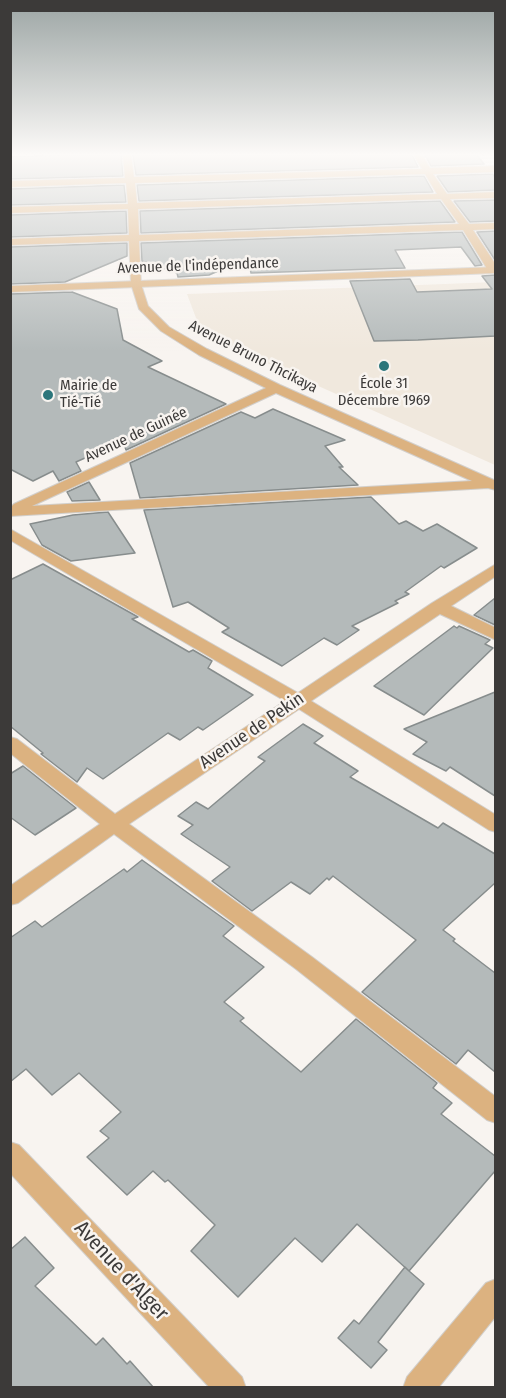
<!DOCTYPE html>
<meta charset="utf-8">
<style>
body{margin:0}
#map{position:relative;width:506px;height:1398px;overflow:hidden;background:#f8f4f0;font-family:"Fira Sans Condensed",sans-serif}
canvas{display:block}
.frame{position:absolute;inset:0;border:12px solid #3c3a39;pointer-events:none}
</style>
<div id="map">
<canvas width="506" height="1398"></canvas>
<div class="frame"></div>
</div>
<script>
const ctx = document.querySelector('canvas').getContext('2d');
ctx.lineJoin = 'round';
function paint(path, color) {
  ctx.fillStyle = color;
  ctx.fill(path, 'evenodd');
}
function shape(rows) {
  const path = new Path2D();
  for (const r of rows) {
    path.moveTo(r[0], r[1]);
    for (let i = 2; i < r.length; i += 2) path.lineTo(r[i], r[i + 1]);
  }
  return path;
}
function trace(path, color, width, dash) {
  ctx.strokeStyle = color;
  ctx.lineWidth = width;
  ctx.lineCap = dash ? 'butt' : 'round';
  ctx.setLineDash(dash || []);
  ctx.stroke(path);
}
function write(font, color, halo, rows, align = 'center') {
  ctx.font = font + ' "Fira Sans Condensed",sans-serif';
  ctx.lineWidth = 5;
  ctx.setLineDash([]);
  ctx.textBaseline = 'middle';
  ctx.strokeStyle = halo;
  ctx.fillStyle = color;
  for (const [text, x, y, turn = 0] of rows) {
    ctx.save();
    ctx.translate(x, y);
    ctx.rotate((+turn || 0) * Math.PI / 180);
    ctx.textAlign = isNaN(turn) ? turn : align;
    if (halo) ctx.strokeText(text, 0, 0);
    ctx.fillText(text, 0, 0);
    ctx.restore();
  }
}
const built = shape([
 [495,282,495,465,202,334,187,294]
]);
const building = shape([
 [65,155,121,155,123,176,10,179,10,157,65,155],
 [133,155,412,155,418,167,136,175,133,155],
 [425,155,477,155,484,164,431,166,425,155],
 [493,174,495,178,495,190,448,192,437,176,493,174],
 [424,176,433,192,139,201,137,185,424,176],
 [124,185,126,202,10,205,10,189,124,185],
 [495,200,495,221,470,222,454,201,495,200],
 [440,201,455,222,141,233,140,211,440,201],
 [126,211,127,233,10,237,10,215,126,211],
 [495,231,495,260,477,232,495,231],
 [462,232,482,265,475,266,461,247,395,250,405,268,251,273,248,258,209,275,178,277,177,273,142,261,141,243,462,232],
 [127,243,127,256,65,282,10,284,10,247,127,243],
 [495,275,495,336,418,340,374,341,350,281,410,279,417,292,492,289,482,276,495,275],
 [72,292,117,309,123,340,162,361,148,367,226,404,126,450,123,441,76,462,81,471,59,481,53,471,33,481,10,469,10,294,72,292],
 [273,409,345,440,325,446,343,467,339,467,358,485,140,498,130,463,241,412,255,418,273,409],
 [89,482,100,500,72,501,67,492,89,482],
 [371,497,399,524,406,521,423,531,437,524,477,548,444,568,441,566,405,592,409,594,395,601,398,603,352,626,359,630,337,645,324,638,282,666,222,632,229,628,188,602,173,607,144,510,371,497],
 [108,512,135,553,71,561,42,545,30,524,73,515,108,512],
 [43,564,138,617,132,619,189,652,193,650,212,661,208,668,253,695,203,730,198,727,180,740,168,733,103,779,87,768,77,782,41,754,43,753,10,726,10,580,43,564],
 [495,598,495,625,474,615,495,598],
 [454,626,457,628,459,626,490,640,485,644,493,648,424,715,374,686,454,626],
 [495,692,495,796,450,767,446,771,413,754,427,742,404,729,495,692],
 [303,724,323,736,314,743,358,771,350,777,438,828,443,823,495,854,495,883,443,930,455,939,453,941,495,973,495,1072,468,1050,456,1064,362,992,416,940,333,876,329,880,327,878,310,894,291,882,252,911,212,881,230,867,181,834,193,825,178,816,196,802,208,809,265,761,258,757,303,724],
 [23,766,76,808,35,835,10,817,10,774,23,766],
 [142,860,234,926,223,936,264,967,224,1002,244,1018,240,1021,301,1072,356,1019,437,1083,433,1088,452,1103,441,1114,495,1156,495,1171,409,1271,424,1284,378,1342,387,1350,371,1368,338,1338,354,1320,359,1324,405,1267,409,1271,357,1224,322,1262,295,1238,238,1297,191,1251,215,1225,168,1180,165,1182,153,1171,127,1195,87,1157,109,1138,100,1131,121,1112,79,1073,52,1095,26,1069,10,1082,10,938,35,921,42,927,124,869,127,872,142,860],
 [25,1237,54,1268,35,1286,96,1345,103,1338,127,1364,130,1361,154,1388,10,1388,10,1250,25,1237]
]);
const minor = shape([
 [123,155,131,155,134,177,422,169,414,155,422,155,430,168,496,166,496,172,433,174,447,194,496,192,496,198,450,199,469,224,496,223,496,229,473,230,496,265,496,273,493,273,489,272,463,230,139,241,141,284,148,306,169,327,207,349,280,385,496,481,496,490,488,488,10,516,10,508,14,504,266,388,199,355,161,331,139,309,131,284,129,241,10,245,10,239,129,235,128,209,10,213,10,207,128,204,126,183,10,187,10,181,125,178,123,155],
 [425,174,437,194,137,203,135,183,425,174],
 [441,199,459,224,139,235,138,209,441,199],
 [276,393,472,481,32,506,276,393],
 [10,529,298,693,432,603,496,564,496,576,451,606,496,628,496,640,440,614,311,701,496,815,496,832,489,830,299,709,129,824,312,957,496,1097,496,1123,487,1120,296,969,114,834,18,903,10,905,10,886,100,824,10,753,10,737,17,739,115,814,285,701,10,540,10,529],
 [10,1142,19,1145,242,1377,246,1388,210,1388,10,1173,10,1142],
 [496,1279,496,1316,438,1388,403,1388,407,1377,486,1283,496,1279]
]);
const tertiary = shape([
 [496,267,496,273,10,292,10,286,496,267]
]);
const markers = [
 [384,366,6,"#2c767b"],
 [48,395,6,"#2c767b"]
];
const farStreetnames = [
 ["Avenue de l'indépendance",198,266,-2],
 ["Avenue Bruno Thcikaya",253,357,27],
 ["Avenue de Guinée",136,435,-25]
];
const farPoinames = [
 ["École 31",384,384],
 ["Décembre 1969",384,401],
 ["Mairie de",60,386,"left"],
 ["Tié-Tié",60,403,"left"]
];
const streetNames = [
 ["Avenue de Pekin",252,731,-34]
];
const nearStreetnames = [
 ["Avenue d'Alger",121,1271,47]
];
paint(built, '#f0e8dd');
paint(building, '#b4baba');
trace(building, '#878d8d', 1.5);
trace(minor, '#d2cfcb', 2);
trace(tertiary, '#d2cfcb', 2);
paint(minor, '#dcb280');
paint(tertiary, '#dcb280');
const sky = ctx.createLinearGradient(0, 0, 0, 351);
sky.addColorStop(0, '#9ca5a4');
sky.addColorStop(0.44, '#fcfaf8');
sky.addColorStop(1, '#fcfaf800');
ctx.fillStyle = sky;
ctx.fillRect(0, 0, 506, 351);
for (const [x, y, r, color] of markers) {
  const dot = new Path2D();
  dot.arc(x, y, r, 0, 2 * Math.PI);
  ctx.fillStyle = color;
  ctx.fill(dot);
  trace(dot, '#f8f4f0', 2);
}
write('15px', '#3c3a39', '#f8f4f0', farStreetnames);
write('15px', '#3c3a39', '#f8f4f0', farPoinames);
write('18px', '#3c3a39', '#f8f4f0', streetNames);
write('21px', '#3c3a39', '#f8f4f0', nearStreetnames);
</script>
